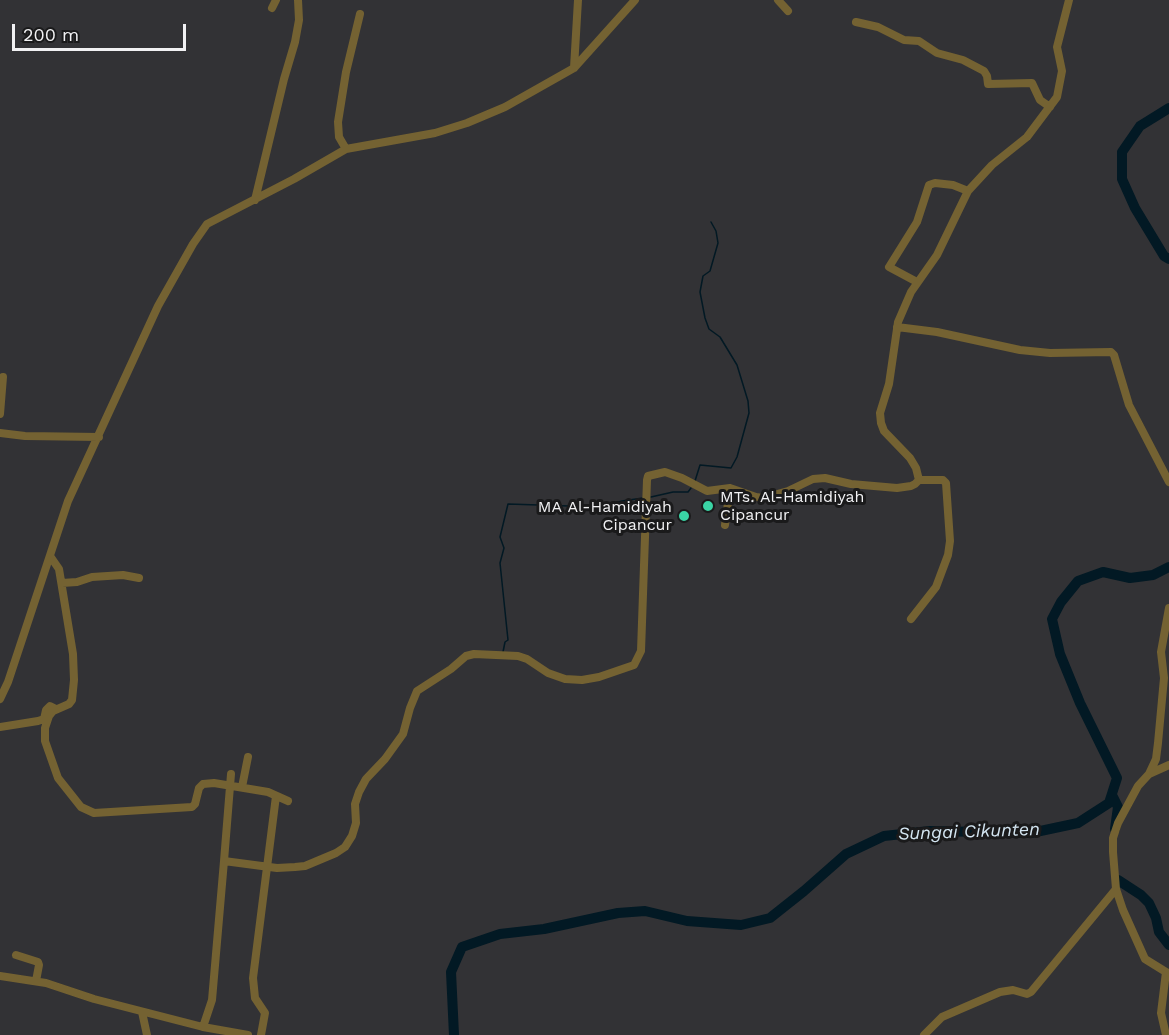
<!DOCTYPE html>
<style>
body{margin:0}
#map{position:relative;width:1169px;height:1035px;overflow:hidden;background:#323235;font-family:"Work Sans",sans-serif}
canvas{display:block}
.scale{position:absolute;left:12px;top:24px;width:174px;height:27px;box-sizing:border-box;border:3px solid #f1f1f3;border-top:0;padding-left:8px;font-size:18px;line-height:21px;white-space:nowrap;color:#f1f1f3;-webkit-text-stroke:4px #1a1a1b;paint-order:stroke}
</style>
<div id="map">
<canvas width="1169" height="1035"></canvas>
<div class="scale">200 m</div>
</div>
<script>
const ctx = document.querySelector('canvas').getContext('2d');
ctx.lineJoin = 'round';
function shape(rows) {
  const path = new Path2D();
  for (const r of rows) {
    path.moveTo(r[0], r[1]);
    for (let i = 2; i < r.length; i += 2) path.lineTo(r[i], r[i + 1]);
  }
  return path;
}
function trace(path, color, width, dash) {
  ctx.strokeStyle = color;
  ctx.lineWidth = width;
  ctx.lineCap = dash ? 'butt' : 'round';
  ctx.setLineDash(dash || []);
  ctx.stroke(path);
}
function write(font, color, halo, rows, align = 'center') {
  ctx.font = font + ' "Work Sans",sans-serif';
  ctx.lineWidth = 6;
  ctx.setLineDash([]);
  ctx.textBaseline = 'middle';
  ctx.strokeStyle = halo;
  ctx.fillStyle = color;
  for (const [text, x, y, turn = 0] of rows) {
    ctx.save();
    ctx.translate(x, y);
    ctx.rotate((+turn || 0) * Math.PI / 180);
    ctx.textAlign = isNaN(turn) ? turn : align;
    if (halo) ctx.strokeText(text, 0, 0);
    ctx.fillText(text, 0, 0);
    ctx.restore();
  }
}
const stream = shape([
 [695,481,700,465,731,468,737,457,749,413,748,401,737,365,720,337,709,329,705,318,700,292,703,276,710,271,718,243,716,231,711,222],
 [651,497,673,492,688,492,691,488],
 [503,652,505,642,508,640,500,563,504,548,500,537,508,504,600,507,622,501,643,498]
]);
const river = shape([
 [1169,108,1140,126,1122,152,1122,179,1135,208,1164,256,1169,259],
 [1112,795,1118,807,1115,829],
 [1118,880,1141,895,1149,903,1156,918,1159,932,1169,945],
 [454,1035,451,972,462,947,500,934,544,929,618,913,645,911,687,921,741,925,770,918,804,891,846,854,884,836,930,831,1031,833,1078,823,1109,803,1117,778,1080,703,1060,654,1052,619,1061,602,1078,581,1103,572,1130,578,1153,575,1169,567]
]);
const minor = shape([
 [778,0,788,11],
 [272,8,276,0],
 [856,22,878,27,904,40,919,41,937,53,963,60,984,71,987,76,988,84,1032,83,1040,100,1050,107],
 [574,68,578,0],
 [346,149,339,137,338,122,346,72,360,14],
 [255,200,284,79,295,42,299,20,298,0],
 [917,282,889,267,917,222,929,185,935,183,953,185,968,191],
 [897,327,937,332,1020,350,1050,353,1111,352,1114,355,1129,405,1169,482],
 [0,414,3,377],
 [0,433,25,436,99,437],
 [725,525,730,488],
 [50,556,59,569,73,654,74,680,72,700,69,704,53,711,49,716,45,728,45,741,58,778,81,807,94,813,192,807,195,804,199,788,203,784,214,783,268,792,288,801],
 [62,583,77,582,92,577,123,575,139,578],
 [911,619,936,587,948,555,950,541,946,483,943,480,919,480],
 [0,699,8,682,68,501,158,306,193,244,207,224,294,179,346,149,435,133,467,123,505,107,574,68,635,0],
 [0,727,38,721,44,719,46,710,50,706,56,709],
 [1149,774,1156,759,1158,743,1164,678,1161,652,1169,608],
 [242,787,248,757],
 [224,861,231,774],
 [16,955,38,962,39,965,36,981],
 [0,976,46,983,94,999,203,1027,212,1000,224,861,277,868,295,867,305,866,336,853,345,847,352,836,356,823,355,804,359,792,366,779,385,759,403,734,410,708,417,691,451,669,466,656,474,654,518,656,527,659,548,673,565,679,582,680,599,677,634,665,641,651,647,480,648,476,665,472,682,478,707,491,730,488,756,497,763,498,788,491,813,479,825,478,851,484,897,488,911,486,915,484,919,480,916,468,910,458,884,431,881,423,880,413,889,384,898,322,911,292,937,255,968,191,992,165,1027,137,1057,97,1062,71,1057,47,1069,0],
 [142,1012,147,1035],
 [203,1027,248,1035],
 [261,1035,265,1013,255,998,253,978,276,796],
 [924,1035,942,1017,1000,992,1013,990,1027,994,1031,992,1116,889],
 [1166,1035,1161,1013,1166,972,1145,959,1123,910,1116,889,1113,852,1113,838,1118,823,1138,786,1149,774,1169,765]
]);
const markers = [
 [708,506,6,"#3ad4a5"],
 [684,516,6,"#3ad4a5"]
];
const poiNames = [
 ["MTs. Al-Hamidiyah",720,497],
 ["Cipancur",720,515],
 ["MA Al-Hamidiyah",672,507,"right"],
 ["Cipancur",672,525,"right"]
];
const waterNames = [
 ["Sungai Cikunten",969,832,-2]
];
trace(stream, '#021924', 1.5);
trace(river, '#021924', 10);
trace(minor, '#746232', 8);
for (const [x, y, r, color] of markers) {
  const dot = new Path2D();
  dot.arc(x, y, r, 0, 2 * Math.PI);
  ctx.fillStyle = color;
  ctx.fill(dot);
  trace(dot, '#1a1a1b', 2);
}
write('16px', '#f1f1f3', '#1a1a1b', poiNames, 'left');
write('italic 18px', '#d4e6f2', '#1a1a1b', waterNames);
</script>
